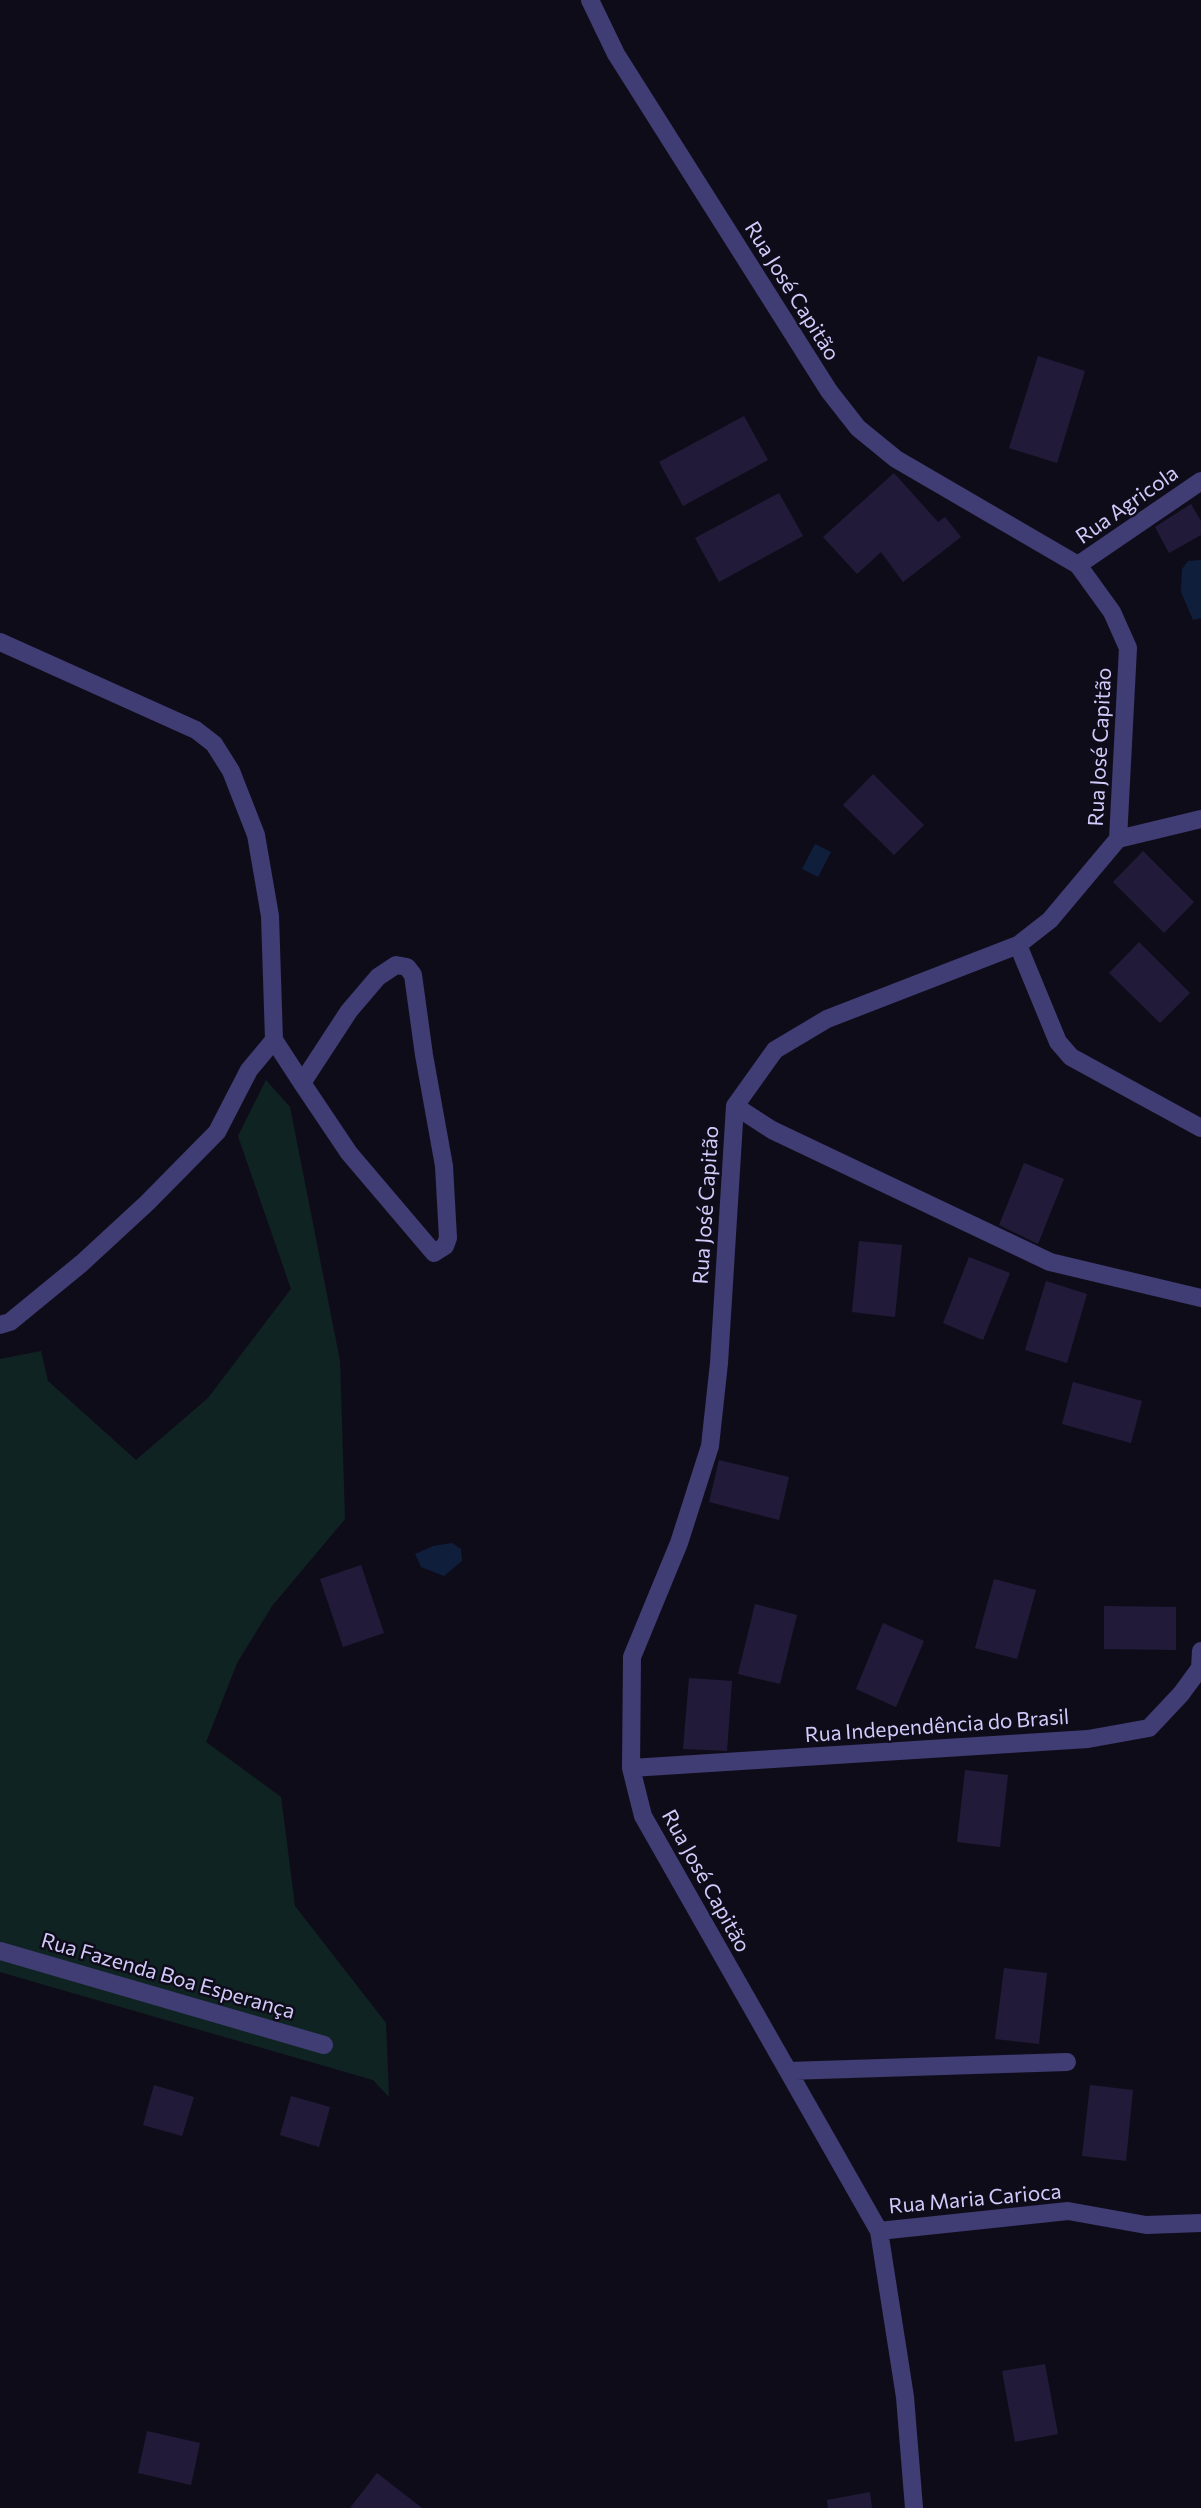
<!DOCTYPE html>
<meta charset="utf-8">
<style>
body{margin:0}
canvas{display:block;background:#0f0c1a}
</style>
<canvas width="1201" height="2508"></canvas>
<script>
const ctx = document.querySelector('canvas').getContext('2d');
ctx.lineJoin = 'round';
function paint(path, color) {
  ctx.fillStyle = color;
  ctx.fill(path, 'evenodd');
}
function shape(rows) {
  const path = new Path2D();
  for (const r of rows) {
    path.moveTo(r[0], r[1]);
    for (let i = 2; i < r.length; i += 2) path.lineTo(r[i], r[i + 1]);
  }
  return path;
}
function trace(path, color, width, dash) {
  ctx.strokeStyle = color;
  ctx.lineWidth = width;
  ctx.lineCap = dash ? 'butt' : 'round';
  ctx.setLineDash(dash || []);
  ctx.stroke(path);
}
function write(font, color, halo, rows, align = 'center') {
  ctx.font = font + ' Commissioner,sans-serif';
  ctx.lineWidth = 5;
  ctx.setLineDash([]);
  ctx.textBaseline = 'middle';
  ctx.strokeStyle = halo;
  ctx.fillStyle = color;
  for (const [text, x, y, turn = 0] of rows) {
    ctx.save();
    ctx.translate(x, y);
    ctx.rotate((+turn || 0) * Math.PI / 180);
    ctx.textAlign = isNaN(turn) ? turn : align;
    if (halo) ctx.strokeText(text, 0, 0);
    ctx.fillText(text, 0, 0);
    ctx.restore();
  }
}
const green = shape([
 [266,1080,290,1107,340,1361,345,1519,272,1606,237,1663,206,1742,281,1797,295,1906,386,2023,389,2097,373,2080,0,1972,0,1359,41,1351,48,1381,136,1460,208,1398,291,1289,238,1136]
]);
const water = shape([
 [1201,560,1201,618,1193,620,1181,592,1182,569,1188,561],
 [815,844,831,852,818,877,802,869],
 [452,1543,461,1549,462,1561,444,1576,421,1567,415,1554,433,1546]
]);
const building = shape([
 [1038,356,1085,371,1057,463,1009,448],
 [744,416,768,460,683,506,659,462],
 [894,473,938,522,945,517,961,537,903,582,881,552,857,574,823,537],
 [779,493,803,536,719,582,695,538],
 [1191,504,1201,521,1201,535,1169,553,1155,527],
 [873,774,924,825,894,855,843,805],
 [1143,851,1194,902,1164,933,1113,882],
 [1139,942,1190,993,1160,1023,1109,973],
 [1024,1163,1064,1179,1038,1244,999,1225],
 [859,1241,902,1245,895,1317,852,1312],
 [969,1257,1010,1273,983,1340,943,1323],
 [1046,1281,1087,1294,1067,1363,1025,1350],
 [1073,1382,1142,1401,1131,1443,1062,1424],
 [719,1460,789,1477,779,1520,709,1502],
 [361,1565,384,1633,343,1647,320,1579],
 [994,1579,1036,1590,1017,1659,975,1648],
 [755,1604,797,1615,780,1684,738,1674],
 [1104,1606,1176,1607,1176,1650,1104,1649],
 [883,1623,924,1641,896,1707,856,1689],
 [689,1678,732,1681,727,1751,683,1749],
 [965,1770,1008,1775,1000,1847,957,1842],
 [1004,1968,1047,1973,1039,2044,995,2039],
 [154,2085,194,2097,182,2136,143,2125],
 [1090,2085,1133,2090,1126,2161,1082,2156],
 [291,2096,330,2107,319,2147,280,2135],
 [1045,2364,1058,2434,1015,2442,1002,2371],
 [147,2431,200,2443,191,2485,138,2473],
 [377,2473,422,2508,350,2508],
 [870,2492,872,2508,828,2508,827,2500]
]);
const minor = shape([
 [590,0,616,54,829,391,858,428,896,459,1078,565,1112,612,1128,648,1118,839,1050,920,1018,945,827,1019,775,1050,735,1106,719,1363,710,1446,679,1543,632,1657,631,1768,643,1816,879,2231,905,2397,914,2508],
 [1078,565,1201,481],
 [0,642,196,730,214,744,231,771,256,835,270,916,274,1040,249,1070,217,1132,147,1203,82,1263,10,1322,0,1325],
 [1118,839,1201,819],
 [1018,945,1058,1042,1071,1057,1201,1128],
 [274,1040,302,1083,349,1153,434,1253,445,1246,448,1238,444,1166,424,1055,413,975,407,967,396,965,378,977,349,1011,302,1083],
 [735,1106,772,1130,1050,1262,1201,1298],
 [631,1768,1088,1739,1149,1728,1181,1694,1200,1668,1201,1651],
 [0,1951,324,2045],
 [788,2071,1067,2062],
 [879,2231,1068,2211,1146,2225,1201,2223]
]);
const streetNames = [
 ["Rua José Capitão",792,291,58],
 ["Rua Agricola",1127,505,-35],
 ["Rua José Capitão",1100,747,-87],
 ["Rua José Capitão",706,1205,-86],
 ["Rua Independência do Brasil",937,1726,-4],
 ["Rua José Capitão",706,1881,61],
 ["Rua Fazenda Boa Esperança",168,1976,16],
 ["Rua Maria Carioca",975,2199,-5]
];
paint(green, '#102323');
paint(water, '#0f1e3b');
paint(building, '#221a39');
trace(minor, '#403c74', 18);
write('21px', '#d2cafa', '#0f0c1a', streetNames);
</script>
